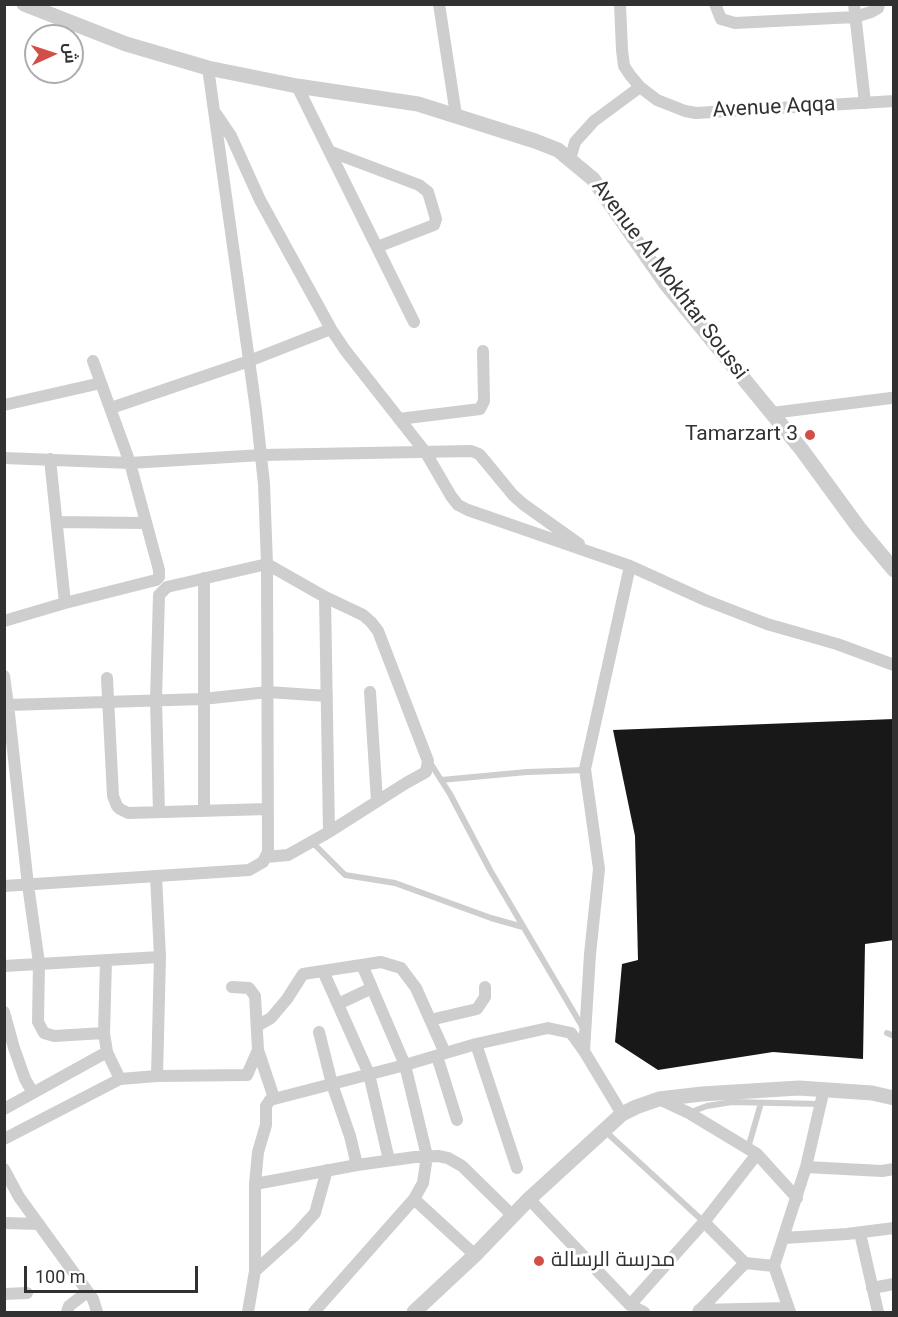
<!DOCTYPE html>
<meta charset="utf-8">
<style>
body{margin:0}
#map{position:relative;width:898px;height:1317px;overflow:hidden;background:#fff;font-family:Roboto,Cairo,sans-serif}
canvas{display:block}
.frame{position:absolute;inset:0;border:6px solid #313131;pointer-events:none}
.north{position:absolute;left:24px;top:24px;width:60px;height:60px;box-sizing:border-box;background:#fff;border:2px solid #adadad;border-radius:50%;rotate:87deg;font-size:16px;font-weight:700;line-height:24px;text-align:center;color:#313131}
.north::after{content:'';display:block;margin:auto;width:21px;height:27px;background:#d24f48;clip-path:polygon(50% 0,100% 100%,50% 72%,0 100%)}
.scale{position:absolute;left:24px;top:1266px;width:174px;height:27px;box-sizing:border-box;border:3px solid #313131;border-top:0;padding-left:8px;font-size:18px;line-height:21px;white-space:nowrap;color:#313131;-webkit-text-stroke:4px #fff;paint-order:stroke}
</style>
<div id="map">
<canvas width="898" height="1317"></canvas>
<div class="frame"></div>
<div class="north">ش</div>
<div class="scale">100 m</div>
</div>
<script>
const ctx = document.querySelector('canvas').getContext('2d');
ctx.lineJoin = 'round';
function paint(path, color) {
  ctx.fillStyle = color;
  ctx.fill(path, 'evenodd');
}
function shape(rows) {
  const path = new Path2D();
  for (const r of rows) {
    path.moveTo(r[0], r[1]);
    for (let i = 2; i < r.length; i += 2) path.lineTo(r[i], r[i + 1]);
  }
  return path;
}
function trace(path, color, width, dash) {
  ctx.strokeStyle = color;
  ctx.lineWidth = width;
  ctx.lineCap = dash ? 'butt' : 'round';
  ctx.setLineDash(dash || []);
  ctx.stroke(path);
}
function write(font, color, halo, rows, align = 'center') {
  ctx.font = font + ' Roboto,Cairo,sans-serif';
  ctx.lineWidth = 6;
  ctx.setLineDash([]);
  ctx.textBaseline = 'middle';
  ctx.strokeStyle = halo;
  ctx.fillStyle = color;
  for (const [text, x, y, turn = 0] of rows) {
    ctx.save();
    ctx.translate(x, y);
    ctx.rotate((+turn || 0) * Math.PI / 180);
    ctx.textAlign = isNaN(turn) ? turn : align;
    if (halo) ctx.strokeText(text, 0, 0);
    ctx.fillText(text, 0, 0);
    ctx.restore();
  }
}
const building = shape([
 [894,719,894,940,865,944,863,1059,773,1052,658,1070,615,1042,622,964,638,960,635,836,613,730]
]);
const service = shape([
 [429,761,450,794,490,870,583,1028],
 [441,780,527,772,585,770],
 [312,842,345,875,395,883,491,918,523,927],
 [887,1033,894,1036],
 [691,1112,707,1106,732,1102,820,1104],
 [605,1131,704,1222],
 [748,1148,761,1103]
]);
const minor = shape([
 [439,4,456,115],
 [620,4,622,50,624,66,630,75,640,87,657,100,685,111,696,113,894,101],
 [715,4,721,19,735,23,855,17,871,12,878,8,879,4],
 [854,4,865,103],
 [297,86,414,322],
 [216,114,231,136,260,200,331,329,345,350,426,453,451,496,458,505,468,510,630,566,705,600,767,624,837,644,894,665],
 [329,151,419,185,428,192,436,219,434,225,377,247],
 [570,160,575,142,594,121,640,87],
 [4,405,101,383],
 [111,408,249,361,331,329],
 [772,413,891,398],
 [399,419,480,409,484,401,483,351],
 [4,458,130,463,262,455,471,451,479,454,485,461,513,495,523,504,579,544],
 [50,459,65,603],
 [57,522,146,523],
 [204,578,204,811],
 [325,597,329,832],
 [4,621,65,603,156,580,159,577,159,570,130,463,93,361],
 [4,676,8,705],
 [107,678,113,796,117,806,120,809,128,813,268,809],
 [370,692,377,801],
 [159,812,156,700,159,595,167,587,267,564,325,597,363,615,371,622,378,631,428,761,426,772,406,783,329,832,288,855,266,857],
 [4,886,249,870,263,862,268,852,267,564,264,484,256,410,208,68],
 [106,961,104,1033,107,1052,120,1079],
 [362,965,372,988],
 [4,966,160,957],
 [323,971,369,1074,389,1160],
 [232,987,249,988,255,996,258,1050,274,1098],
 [4,1012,14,1048,25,1079,33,1093],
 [430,1020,477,1009,485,997,485,987],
 [257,1026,271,1018,287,999,303,974,381,962,401,968,416,988,445,1053],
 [319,1032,332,1084,350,1136,357,1165],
 [104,1033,54,1036,44,1033,38,1022,39,963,28,885,8,705,203,699,268,692,327,696],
 [476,1044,517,1168],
 [437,1056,457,1120],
 [157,1076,247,1075,258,1050],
 [659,1099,689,1113,757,1154,797,1198],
 [4,1109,107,1052],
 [622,1114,584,1051,590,954,599,869,585,769,630,566],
 [4,1139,120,1079,157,1076,160,957,156,876],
 [806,1167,882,1171,894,1169],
 [4,1169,19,1197,93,1299,97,1312],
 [255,1184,357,1165,415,1157,438,1156,448,1158,462,1166,513,1216],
 [414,1199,475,1255],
 [529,1199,630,1305,644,1312],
 [704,1222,745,1263],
 [4,1223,39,1224],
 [860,1233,878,1312],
 [784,1238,847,1234,894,1228],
 [255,1271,295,1235,315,1213,327,1170],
 [872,1288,894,1284],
 [4,1294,27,1293],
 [630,1305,704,1222,757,1154],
 [699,1310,788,1308],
 [67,1312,69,1306,86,1293],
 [248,1312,255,1271,255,1184,258,1152,266,1125,266,1106,270,1100,405,1065,476,1044,548,1028,571,1033,584,1051],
 [314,1312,414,1199,423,1183,427,1156,405,1065,372,988,338,1004],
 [698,1312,745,1263,774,1266],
 [790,1312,774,1266,806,1167,824,1089]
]);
const tertiary = shape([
 [24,4,126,44,208,68,297,86,418,104,535,141,558,150,593,179,666,284,802,450,859,528,894,570],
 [414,1312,475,1255,529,1199,622,1114,636,1107,659,1099,702,1094,799,1088,872,1093,894,1098]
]);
const markers = [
 [810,435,6,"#d24f48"],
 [539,1261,6,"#d24f48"]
];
const streetNames = [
 ["Avenue Aqqa",774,108,-3],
 ["Avenue Al Mokhtar Soussi",669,280,53]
];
const poiNames = [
 ["Tamarzart 3",798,435],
 ["مدرسة الرسالة",551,1261,"left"]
];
paint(building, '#181818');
trace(service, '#cecece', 6);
trace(minor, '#cecece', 12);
trace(tertiary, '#cecece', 15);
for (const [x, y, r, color] of markers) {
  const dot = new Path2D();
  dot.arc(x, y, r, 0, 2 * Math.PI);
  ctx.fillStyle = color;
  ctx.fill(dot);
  trace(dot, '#fff', 2);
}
write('21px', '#313131', '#fff', streetNames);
write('21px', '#313131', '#fff', poiNames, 'right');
</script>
